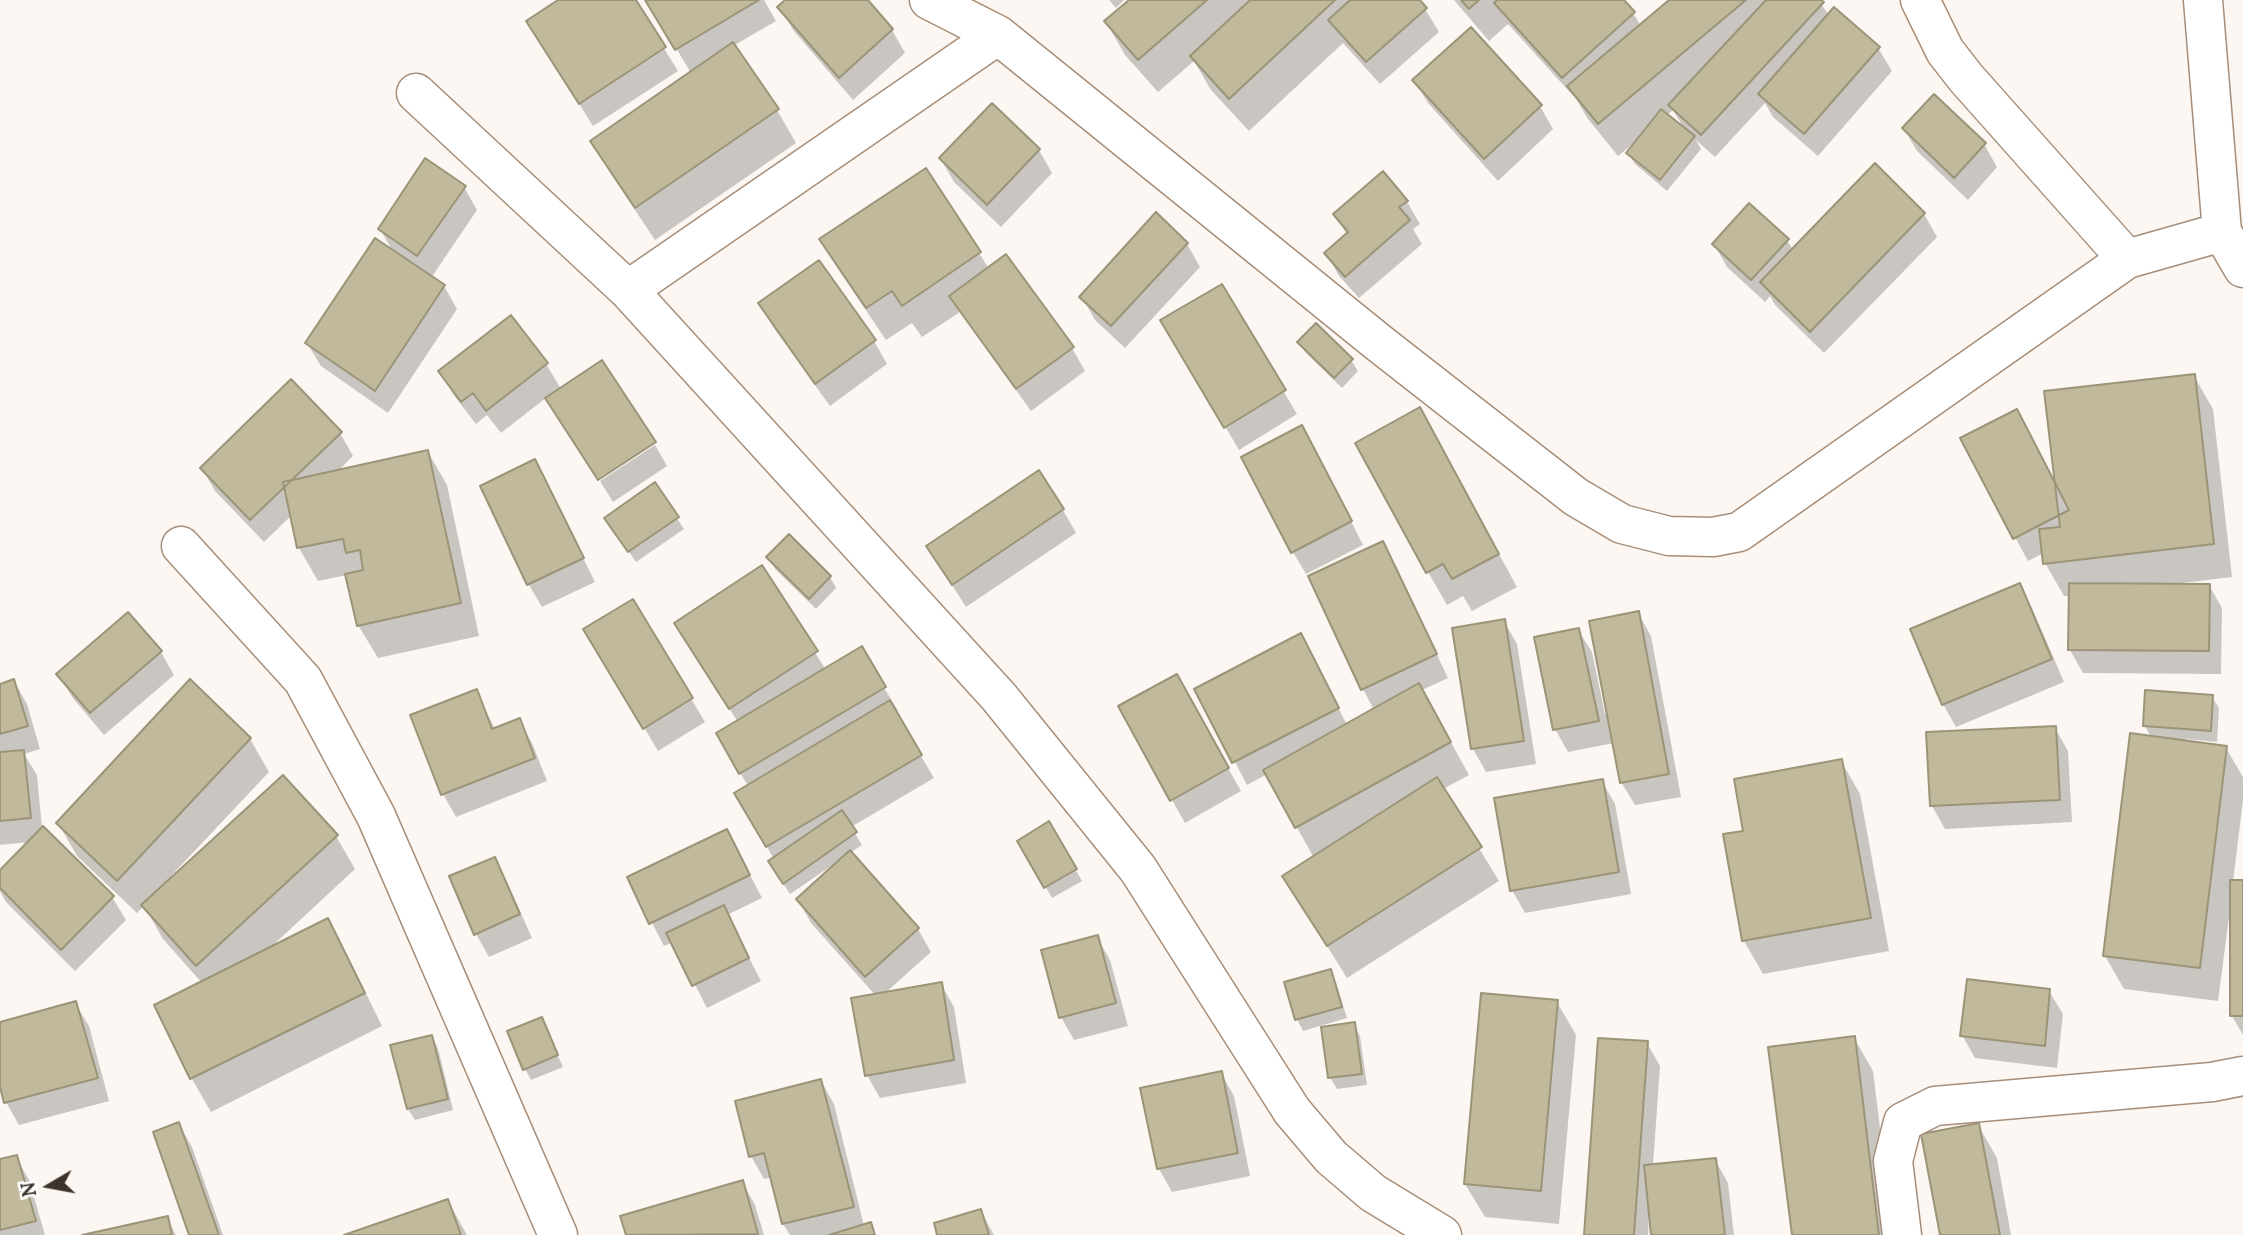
<!DOCTYPE html>
<style>
body{margin:0}
#map{position:relative;width:2243px;height:1235px;overflow:hidden;background:#fcf7f2;font-family:Lora,serif}
canvas{display:block}
.north{position:absolute;left:14px;top:1151px;width:70px;height:70px;-webkit-text-stroke:5px #fff;paint-order:stroke;rotate:260deg;font-size:19px;font-weight:700;line-height:28px;text-align:center;color:#3d332b}
.north::after{content:'';display:block;margin:auto;width:24px;height:32px;background:#3d332b;clip-path:polygon(50% 0,100% 100%,50% 72%,0 100%)}
</style>
<div id="map">
<canvas width="2243" height="1235"></canvas>
<div class="north">N</div>
</div>
<script>
const ctx = document.querySelector('canvas').getContext('2d');
ctx.lineJoin = 'round';
function paint(path, color) {
  ctx.fillStyle = color;
  ctx.fill(path, 'evenodd');
}
function shape(rows) {
  const path = new Path2D();
  for (const r of rows) {
    path.moveTo(r[0], r[1]);
    for (let i = 2; i < r.length; i += 2) path.lineTo(r[i], r[i + 1]);
  }
  return path;
}
function trace(path, color, width, dash) {
  ctx.strokeStyle = color;
  ctx.lineWidth = width;
  ctx.lineCap = dash ? 'butt' : 'round';
  ctx.setLineDash(dash || []);
  ctx.stroke(path);
}
const shadow = shape([
 [561,0,634,0,678,71,593,126,542,44],
 [647,0,764,0,776,21,733,46,777,110,796,143,655,240,611,174,592,141,691,73],
 [788,0,866,0,892,30,905,53,853,100,793,30,780,7],
 [1109,0,1124,0,1116,8],
 [1127,0,1418,0,1425,9,1439,32,1380,84,1343,43,1249,131,1211,90,1194,61,1158,92,1125,55,1106,22,1129,2],
 [1454,0,1621,0,1633,13,1641,26,1671,0,1818,0,1829,15,1878,48,1892,71,1818,156,1773,117,1765,103,1715,157,1696,140,1701,149,1667,191,1635,164,1628,153,1635,144,1634,143,1618,156,1588,119,1576,99,1508,24,1489,41],
 [1673,110,1685,130,1666,116],
 [1414,80,1540,106,1553,129,1498,181,1428,103],
 [992,105,1039,150,1052,173,1001,227,954,182,941,159],
 [1904,129,1984,144,1997,167,1968,200,1917,151],
 [1875,166,1924,214,1937,237,1824,353,1775,305,1770,296,1765,302,1727,267,1714,244,1787,240,1793,250],
 [464,187,477,210,431,278,444,286,457,309,388,413,321,366,307,343,394,253,380,229],
 [1407,202,1420,224,1413,229,1422,244,1359,298,1339,276,1326,253,1347,235,1335,214],
 [821,240,979,253,989,269,1072,348,1085,371,1031,411,960,312,922,337,912,323,886,340,840,272],
 [1187,244,1200,267,1125,348,1095,320,1082,297],
 [819,262,874,341,887,364,830,406,773,327,760,304],
 [1221,286,1297,414,1239,450,1163,321],
 [1299,342,1351,360,1358,371,1342,388,1306,353],
 [546,364,561,389,561,421,547,397,501,433,487,415,476,424,453,394,440,371],
 [2194,376,2213,409,2232,577,2182,583,2182,585,2209,585,2222,608,2221,674,2083,673,2070,650,2071,596,2064,596,2045,563,2044,553,2028,561,1962,439,2057,487],
 [340,433,353,456,337,472,428,452,447,485,479,636,378,658,358,625,347,575,318,581,299,548,292,515,264,542,215,491,202,468],
 [1438,443,1517,587,1472,611,1463,596,1447,605,1428,572],
 [655,445,667,466,613,502,600,481],
 [1315,450,1363,545,1306,574,1293,552],
 [535,461,595,582,542,607,529,585,482,487],
 [654,484,684,529,636,562,613,529],
 [1063,510,1076,533,966,607,928,547],
 [1382,543,1395,566,1448,678,1422,690,1469,775,1443,789,1499,881,1347,978,1304,909,1314,858,1267,774,1247,785,1197,689,1313,658,1347,725,1374,710,1363,689,1310,577],
 [769,557,830,577,836,588,816,609,775,569],
 [761,567,826,670,861,649,898,711,895,712,934,778,851,827,862,845,850,853,918,929,931,952,884,994,941,984,954,1007,966,1083,880,1098,867,1075,876,996,811,923,798,900,836,866,834,864,790,894,776,873,774,859,736,794,748,786,718,734,738,722,689,646],
 [2019,585,2032,608,2064,682,1956,727,1943,704],
 [633,601,705,722,658,751,599,652],
 [1638,613,1651,636,1681,797,1635,805,1621,782,1614,743,1568,752,1555,729,1578,630,1592,652,1605,714,1608,713],
 [1504,621,1517,644,1536,764,1486,772,1473,749],
 [161,652,174,675,104,735,72,697,59,674],
 [14,681,27,704,40,749,24,754,37,775,42,828,112,897,126,920,75,971,6,902,0,891,0,872,30,842,0,845,0,685],
 [476,691,495,729,519,720,532,743,547,781,456,817,443,794],
 [2212,697,2219,708,2217,742,2186,739,2186,742,2226,748,2243,777,2243,800,2233,882,2243,882,2243,1035,2232,1016,2232,910,2230,910,2218,1001,2124,989,2105,956,2152,738,2144,725],
 [1189,699,1241,791,1185,823,1172,800],
 [2055,728,2068,751,2072,822,1945,829,1932,806],
 [250,739,269,772,171,876,173,878,336,836,355,869,271,947,327,920,346,953,382,1026,211,1112,192,1079,156,1006,202,983,163,939,144,906,137,913,77,856,58,823],
 [1841,761,1860,794,1889,951,1763,974,1744,941,1745,832],
 [1602,781,1615,804,1631,894,1525,913,1512,890],
 [1049,823,1082,881,1052,898,1019,841],
 [727,831,762,898,727,915,761,981,707,1008,673,942,664,946,629,878],
 [494,859,507,882,532,938,489,957,476,934],
 [1097,937,1110,960,1128,1026,1074,1040,1061,1017],
 [1330,971,1336,982,1347,1018,1303,1031,1297,1019],
 [2049,991,2063,1014,2057,1068,1975,1058,1962,1035],
 [1557,1002,1576,1035,1559,1224,1485,1217,1465,1184],
 [75,1003,89,1026,109,1101,19,1125,6,1102,0,1080,0,1024],
 [541,1019,563,1067,531,1080,525,1069],
 [1354,1024,1360,1036,1367,1085,1337,1089,1330,1077],
 [432,1037,438,1048,453,1110,415,1120,408,1109,392,1046],
 [1854,1038,1873,1071,1893,1235,1793,1235],
 [1647,1043,1660,1066,1653,1166,1715,1160,1728,1183,1734,1235,1653,1235,1649,1216,1648,1235,1585,1235],
 [1221,1073,1234,1096,1250,1176,1172,1192,1159,1169,1142,1089],
 [821,1081,834,1104,864,1226,870,1224,876,1235,790,1235,783,1224,772,1177,764,1179,751,1156],
 [179,1124,192,1147,223,1235,191,1235],
 [1978,1125,1997,1158,2011,1235,1942,1235],
 [16,1157,29,1180,45,1235,0,1235,0,1161],
 [742,1182,755,1205,764,1235,628,1235,623,1217],
 [448,1201,467,1235,350,1235],
 [981,1211,994,1235,939,1235],
 [167,1218,176,1235,91,1235]
]);
const building = shape([
 [558,0,636,0,666,47,579,104,526,21,558,0],
 [645,0,759,0,675,50,645,0],
 [785,0,868,0,893,29,839,78,777,7,785,0],
 [1129,0,1207,0,1138,60,1104,21,1129,0],
 [1250,0,1335,0,1229,99,1190,56,1250,0],
 [1350,0,1420,0,1427,8,1366,62,1328,20,1350,0],
 [1461,0,1479,0,1469,9,1461,0],
 [1497,0,1624,0,1635,12,1562,78,1494,3,1497,0],
 [1669,0,1746,0,1598,124,1567,86,1669,0],
 [1766,0,1821,0,1824,2,1701,135,1668,105,1766,0],
 [1834,7,1880,47,1804,134,1758,94,1834,7],
 [1471,27,1542,105,1484,159,1412,80,1471,27],
 [733,42,779,109,635,208,590,141,733,42],
 [1934,94,1986,143,1954,178,1902,128,1934,94],
 [992,103,1040,149,987,205,939,158,992,103],
 [1661,109,1695,136,1660,180,1626,153,1661,109],
 [425,158,466,186,417,256,378,229,425,158],
 [1875,163,1925,213,1810,332,1760,282,1875,163],
 [926,168,981,252,902,306,892,291,866,308,819,239,926,168],
 [1383,171,1408,201,1399,207,1410,220,1345,277,1324,253,1348,232,1333,214,1383,171],
 [1749,203,1789,239,1751,280,1712,244,1749,203],
 [1156,212,1188,243,1111,326,1079,297,1156,212],
 [375,238,445,285,375,391,305,343,375,238],
 [1006,254,1074,347,1016,389,949,296,1006,254],
 [819,260,876,340,815,384,758,303,819,260],
 [1222,284,1286,390,1224,428,1160,320,1222,284],
 [511,315,548,363,486,411,473,393,461,402,438,371,511,315],
 [1316,323,1353,359,1334,378,1297,342,1316,323],
 [602,360,656,442,598,480,545,398,602,360],
 [2195,374,2214,544,2043,564,2039,529,2060,527,2044,391,2195,374],
 [291,379,342,432,250,520,200,468,291,379],
 [1420,407,1499,554,1452,579,1443,564,1426,573,1355,443,1420,407],
 [2017,409,2069,510,2013,539,1960,438,2017,409],
 [1302,425,1352,521,1291,553,1241,457,1302,425],
 [428,450,461,603,357,626,345,574,363,570,360,550,346,553,343,539,297,548,283,482,428,450],
 [535,459,584,558,527,585,480,486,535,459],
 [1039,470,1064,509,952,585,926,546,1039,470],
 [655,482,679,517,628,552,604,518,655,482],
 [789,534,831,576,809,599,766,557,789,534],
 [1383,541,1437,654,1361,690,1308,576,1383,541],
 [762,565,818,651,729,709,674,623,762,565],
 [2020,583,2052,659,1942,705,1910,629,2020,583],
 [2069,583,2210,584,2209,651,2068,650,2069,583],
 [633,599,693,698,643,729,583,629,633,599],
 [1639,611,1669,774,1620,783,1589,621,1639,611],
 [128,612,162,651,90,713,56,674,128,612],
 [1505,619,1524,741,1471,749,1452,628,1505,619],
 [1579,628,1599,721,1553,730,1534,637,1579,628],
 [1301,633,1339,708,1232,763,1194,689,1301,633],
 [862,646,886,687,739,774,716,733,862,646],
 [1177,674,1229,768,1170,801,1118,706,1177,674],
 [14,679,28,726,0,734,0,684,14,679],
 [190,679,251,738,117,881,56,823,190,679],
 [1419,683,1451,742,1295,828,1263,770,1419,683],
 [477,689,492,729,520,718,535,758,441,795,410,715,477,689],
 [2145,690,2213,695,2211,731,2143,726,2145,690],
 [890,700,922,755,766,847,734,793,890,700],
 [2056,726,2060,800,1930,806,1926,732,2056,726],
 [2130,733,2227,746,2200,968,2103,956,2130,733],
 [24,750,31,818,0,821,0,752,24,750],
 [1842,759,1871,918,1742,941,1723,834,1743,831,1734,779,1842,759],
 [283,775,338,835,196,966,141,905,283,775],
 [1437,777,1482,847,1327,946,1282,876,1437,777],
 [1603,779,1619,872,1510,891,1494,798,1603,779],
 [842,810,857,832,783,884,768,861,842,810],
 [1049,821,1077,869,1044,888,1017,841,1049,821],
 [43,826,114,896,61,950,0,888,0,870,43,826],
 [727,829,750,875,649,924,627,877,727,829],
 [850,850,919,928,865,977,796,899,850,850],
 [495,857,520,914,474,935,449,876,495,857],
 [2230,880,2243,880,2243,1016,2230,1016,2230,880],
 [724,905,749,958,692,986,666,933,724,905],
 [328,918,365,993,190,1079,154,1005,328,918],
 [1098,935,1116,1003,1059,1018,1041,950,1098,935],
 [1331,969,1342,1007,1295,1020,1284,982,1331,969],
 [1967,979,2050,989,2045,1046,1960,1036,1967,979],
 [942,982,954,1060,865,1076,851,998,942,982],
 [1481,993,1558,1000,1541,1191,1464,1184,1481,993],
 [76,1001,98,1078,4,1103,0,1087,0,1022,76,1001],
 [542,1017,558,1055,523,1070,507,1031,542,1017],
 [1355,1022,1362,1074,1328,1078,1321,1027,1355,1022],
 [432,1035,448,1099,407,1109,390,1045,432,1035],
 [1855,1036,1879,1235,1792,1235,1768,1047,1855,1036],
 [1598,1038,1648,1041,1634,1235,1584,1235,1598,1038],
 [1222,1071,1238,1153,1157,1169,1140,1088,1222,1071],
 [821,1079,854,1207,782,1224,764,1153,749,1157,735,1101,821,1079],
 [179,1122,219,1235,189,1235,153,1132,179,1122],
 [1979,1123,2000,1235,1940,1235,1921,1134,1979,1123],
 [17,1155,36,1221,0,1230,0,1159,17,1155],
 [1716,1158,1725,1235,1651,1235,1644,1165,1716,1158],
 [743,1180,758,1234,626,1235,620,1216,743,1180],
 [448,1199,461,1235,344,1235,448,1199],
 [981,1209,989,1235,937,1235,934,1223,981,1209],
 [168,1216,172,1235,82,1235,168,1216],
 [871,1222,875,1235,829,1235,871,1222]
]);
const minor = shape([
 [929,0,998,35,1379,343,1576,497,1622,524,1669,536,1713,537,1739,532,2127,259,2222,232],
 [1920,0,1945,51,1966,78,2127,259],
 [2203,0,2222,232,2243,268],
 [416,93,628,290,999,697,1138,869,1292,1111,1331,1157,1373,1193,1442,1235],
 [628,290,998,35],
 [181,546,303,680,376,816,558,1235],
 [1902,1235,1893,1161,1903,1122,1935,1106,2212,1082,2243,1076]
]);
paint(shadow, '#0003');
paint(building, '#c0b99c');
trace(building, '#9b9478', 2);
trace(minor, '#a68e7a', 41);
trace(minor, '#fff', 38);
</script>
